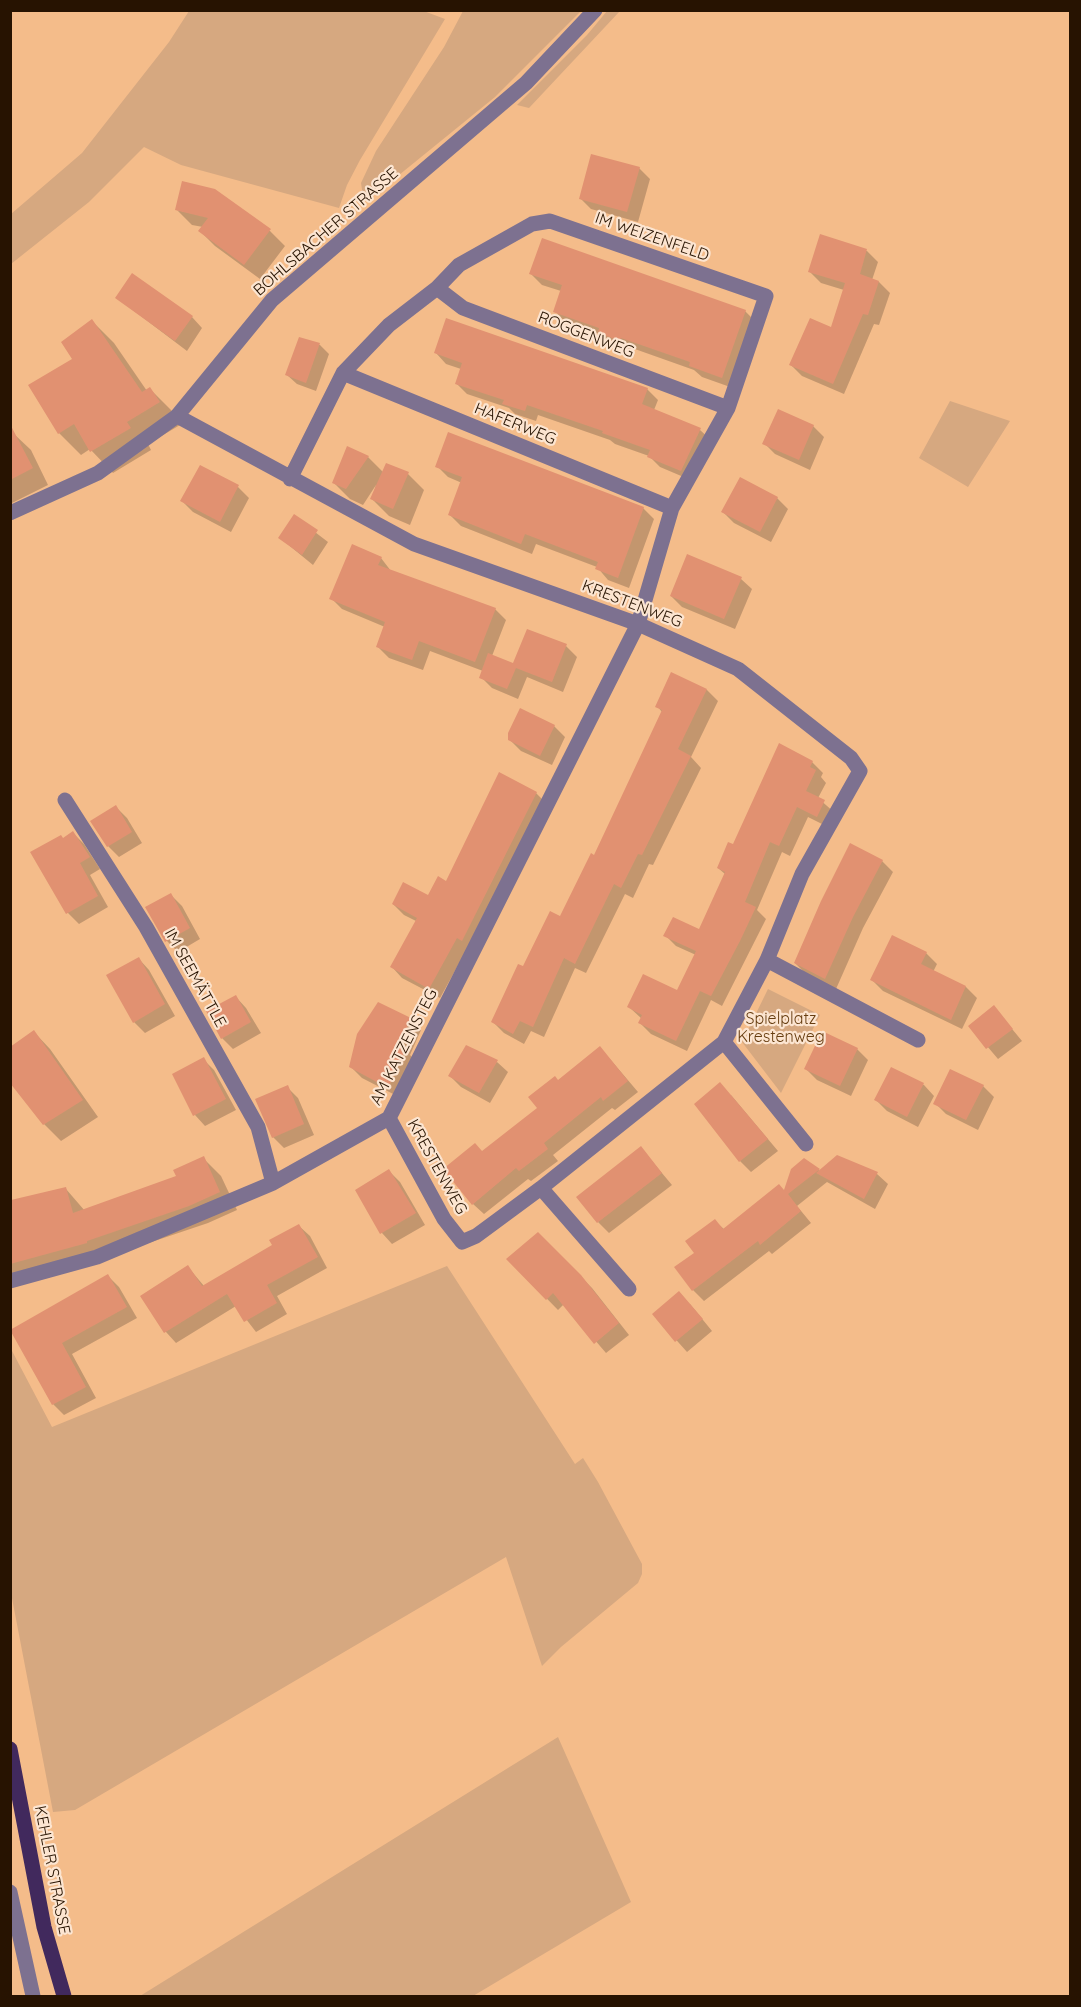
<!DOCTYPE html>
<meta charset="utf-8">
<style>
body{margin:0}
#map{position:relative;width:1081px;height:2007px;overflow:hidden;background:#f4bc8a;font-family:Quicksand,sans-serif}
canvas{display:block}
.frame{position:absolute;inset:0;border:12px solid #271301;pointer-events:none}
</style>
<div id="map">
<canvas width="1081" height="2007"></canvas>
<div class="frame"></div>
</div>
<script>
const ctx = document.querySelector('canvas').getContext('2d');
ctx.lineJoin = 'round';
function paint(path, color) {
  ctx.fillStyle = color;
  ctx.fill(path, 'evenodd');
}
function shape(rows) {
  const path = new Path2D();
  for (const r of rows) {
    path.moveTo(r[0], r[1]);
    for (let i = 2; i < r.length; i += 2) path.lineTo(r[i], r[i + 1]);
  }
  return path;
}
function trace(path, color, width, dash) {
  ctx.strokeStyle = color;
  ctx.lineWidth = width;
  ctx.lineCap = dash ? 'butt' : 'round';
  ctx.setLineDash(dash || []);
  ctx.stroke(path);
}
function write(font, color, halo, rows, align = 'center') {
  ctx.font = font + ' Quicksand,sans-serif';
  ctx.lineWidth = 4.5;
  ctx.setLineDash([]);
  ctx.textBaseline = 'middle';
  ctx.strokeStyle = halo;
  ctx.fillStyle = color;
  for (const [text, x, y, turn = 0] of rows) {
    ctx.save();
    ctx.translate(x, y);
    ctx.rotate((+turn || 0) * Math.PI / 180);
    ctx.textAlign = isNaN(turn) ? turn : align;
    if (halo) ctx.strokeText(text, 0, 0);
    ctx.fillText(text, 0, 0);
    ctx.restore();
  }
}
const green = shape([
 [421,10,445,19,360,160,347,185,339,208,181,165,144,147,89,202,11,264,11,214,82,153,169,42,189,11],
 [463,11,581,11,495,97,367,201,363,196,361,183,376,151,444,47],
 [607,11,620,11,529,108,517,105,587,35],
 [950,401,1010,421,968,487,919,458],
 [768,989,820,1015,781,1093,742,1042],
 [447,1266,575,1464,583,1458,598,1482,642,1564,642,1574,638,1583,561,1647,542,1666,506,1557,75,1810,53,1812,11,1593,11,1349,52,1427],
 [558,1737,631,1902,473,1996,140,1996]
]);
const shadow = shape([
 [639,168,650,179,638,222,591,209,580,198],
 [177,210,270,231,285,246,260,279,215,246,200,231,203,227,192,225],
 [821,236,867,251,878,262,872,280,879,282,890,293,879,325,874,324,844,394,802,376,791,365,832,329,844,290,821,283,810,272],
 [531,274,745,311,756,322,733,388,702,377,694,370,632,348,631,351,610,343,602,335,565,322,555,311,561,291,542,285],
 [117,298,192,317,202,328,187,351],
 [92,321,114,343,147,391,150,389,172,411,180,425,148,444,151,450,113,473,90,449,81,455,59,433,74,359],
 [300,338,320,345,329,354,316,391,297,384,287,375],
 [436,353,647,389,658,400,654,410,700,430,711,440,693,481,660,467,649,456,615,444,610,440,538,415,536,421,515,414,509,408,467,394,456,383,461,369,446,364],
 [813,426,824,437,810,470,775,454,764,443],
 [14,434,31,450,48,485,10,504,10,435],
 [368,457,383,472,408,474,424,490,410,525,389,516,372,499,376,485,363,505,350,499,333,482],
 [437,466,643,508,654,519,629,588,608,580,597,567,536,544,532,554,461,526,450,515,462,483,448,477],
 [200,467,238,487,249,498,231,532,193,512,182,501],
 [777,498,788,509,771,542,734,523,723,512],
 [294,516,328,542,313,565,280,538],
 [381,558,391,571,495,609,506,620,492,656,514,665,566,646,577,657,563,692,527,677,518,699,492,688,481,677,483,671,430,651,423,670,389,658,378,647,385,627,342,609,331,598],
 [741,579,752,589,735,629,682,607,671,596],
 [672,674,707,690,718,701,691,757,701,768,653,865,649,864,633,898,625,894,586,973,575,968,544,1037,531,1031,524,1044,504,1033,493,1022,524,968,561,918,595,857,662,712,657,706],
 [554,726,565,737,552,765,521,751,510,740],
 [812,762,823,773,821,777,826,783,818,798,835,813,828,827,808,817,790,856,782,852,757,910,766,919,722,1006,711,1000,687,1051,651,1034,640,1023,642,1019,629,1007,677,992,696,955,676,946,665,935,699,931,725,874,718,868,733,846],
 [536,793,547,804,440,998,402,978,392,967,416,921,404,915,393,904,429,897,447,883],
 [116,807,127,818,142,843,119,857,108,846],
 [73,833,84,844,100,869,90,875,108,907,79,924,68,913,63,839],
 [882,861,893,872,863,928,836,989,806,974,795,963],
 [171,895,182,906,200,939,178,952,167,941],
 [926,953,937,964,933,972,966,987,977,998,962,1029,883,991,872,980],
 [139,959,149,970,175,1016,145,1033,134,1022],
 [236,997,246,1008,261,1033,233,1049,222,1038],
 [994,1007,1022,1041,998,1059,970,1026],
 [410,1019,421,1030,410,1055,416,1061,399,1097,362,1078,351,1067],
 [34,1032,50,1049,98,1117,61,1141,44,1124],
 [857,1049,868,1060,851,1096,817,1080,806,1069],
 [203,1059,214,1070,236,1110,205,1126,195,1115],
 [610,1059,638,1092,615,1110,612,1108,553,1155,558,1161,531,1181,528,1179,484,1214,473,1204,483,1153,540,1109,558,1082],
 [497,1062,508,1072,490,1103,461,1087,450,1076],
 [892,1069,924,1085,934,1096,918,1127,887,1111,876,1100],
 [983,1086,994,1097,978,1130,946,1114,935,1103],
 [287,1087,298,1098,314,1135,284,1148,273,1137],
 [731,1095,778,1151,751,1172,740,1161],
 [641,1148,672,1185,609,1233,598,1222],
 [837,1157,877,1174,888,1184,875,1209,827,1182,797,1206,811,1223,772,1254,769,1251,704,1301,693,1290,696,1253,715,1221,725,1230,785,1192,804,1160,820,1171],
 [203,1158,221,1176,237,1210,208,1223,104,1258,10,1286,10,1215,13,1211,66,1189,85,1211,178,1177],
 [389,1171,400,1182,425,1225,392,1244,382,1233],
 [299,1226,310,1236,327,1268,277,1296,287,1314,256,1332,236,1306,176,1343,166,1332,142,1296,188,1267,204,1286,274,1245],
 [538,1234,592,1288,629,1335,606,1353,564,1304,558,1310,509,1260],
 [108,1276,119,1287,137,1318,72,1354,96,1398,64,1415,53,1404,12,1331],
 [690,1304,712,1331,687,1352,654,1315]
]);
const building = shape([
 [591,154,640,167,627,212,579,199],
 [182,181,215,189,271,229,244,265,198,231,208,218,175,210],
 [820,234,867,249,860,274,879,281,868,315,863,314,833,384,789,365,810,318,831,327,845,283,808,272],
 [542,238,746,310,722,378,689,366,690,362,621,338,620,341,598,333,599,328,553,312,562,285,529,274],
 [132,273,193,316,175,341,115,298],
 [446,318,648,388,642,404,701,428,681,471,647,457,650,450,602,433,603,431,527,405,525,411,502,404,504,400,455,384,462,363,434,353],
 [92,319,142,392,150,387,160,402,127,422,131,428,90,452,74,424,58,434,28,385,72,359,61,342],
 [299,337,320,343,306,383,285,375],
 [778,409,814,425,799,460,762,444],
 [10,424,33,468,10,480],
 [448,432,644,507,618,578,595,569,598,562,525,534,521,544,448,515,462,477,435,467],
 [347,446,369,456,346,489,332,483],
 [386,463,409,472,393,509,370,499],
 [200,465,239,485,220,522,180,501],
 [740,477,778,497,760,532,721,512],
 [294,514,318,530,302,555,278,538],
 [352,544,382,557,378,565,496,608,475,662,419,641,412,660,376,647,385,622,329,599],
 [687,554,742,577,724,619,670,596],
 [527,629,567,644,552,682,516,668,507,689,479,678,488,653,513,663],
 [671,672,707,689,678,749,691,756,642,855,638,854,621,888,614,884,575,964,564,958,533,1027,520,1021,513,1034,491,1022,518,964,523,966,550,911,560,916,591,853,594,855,662,710,655,707],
 [520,708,555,725,540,756,508,740,508,733],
 [779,743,813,761,810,767,816,770,806,791,825,800,817,817,797,807,779,846,770,842,745,902,756,907,740,941,711,996,700,991,676,1041,638,1023,642,1015,627,1007,643,974,677,990,696,951,663,936,673,917,699,929,725,872,717,868,728,842,733,844],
 [499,772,537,792,462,941,457,938,429,989,390,967,417,918,392,904,403,882,428,895,438,876,446,881],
 [116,805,132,832,107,847,90,821],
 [73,831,90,857,80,863,98,896,66,914,30,852,61,835,63,838],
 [850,843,883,860,853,917,825,979,794,963,821,901],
 [171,893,190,928,165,942,145,907],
 [892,935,927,952,921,964,966,986,951,1020,870,980],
 [139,957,165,1004,133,1023,106,975],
 [236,995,251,1022,221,1039,206,1011],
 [378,1002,411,1018,399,1046,406,1048,388,1088,349,1067,357,1034],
 [994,1005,1013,1029,986,1049,968,1026],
 [34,1030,83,1100,43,1125,10,1083,10,1047],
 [822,1031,858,1048,840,1086,804,1069],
 [466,1045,498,1060,479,1093,448,1076],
 [600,1046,628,1081,603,1101,601,1097,544,1143,548,1149,519,1171,516,1168,472,1205,443,1169,475,1143,482,1151,537,1108,528,1097,555,1076,558,1080],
 [204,1057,226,1099,193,1116,172,1074],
 [891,1067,924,1083,907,1117,874,1100],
 [950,1069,984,1085,966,1120,933,1104],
 [720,1082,768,1139,739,1162,694,1104],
 [288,1085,304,1124,272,1138,255,1099],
 [641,1146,662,1173,597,1223,576,1197],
 [837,1155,878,1172,864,1199,816,1173],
 [204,1156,220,1192,189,1206,87,1241,87,1243,10,1264,11,1200,66,1187,73,1213,176,1176,173,1170],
 [804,1158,820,1169,788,1194,801,1211,760,1245,758,1241,692,1291,674,1267,694,1253,685,1241,715,1219,723,1229,779,1184,784,1190,791,1169],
 [389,1169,416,1213,380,1234,355,1190],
 [299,1224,318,1257,267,1285,277,1303,244,1322,227,1294,164,1333,140,1296,188,1265,202,1286,272,1245,269,1240],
 [538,1232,581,1275,619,1323,594,1344,553,1293,546,1300,506,1259],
 [108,1274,127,1307,62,1343,86,1387,52,1405,10,1330],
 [679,1291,703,1319,675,1342,652,1314]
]);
const minor = shape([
 [437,288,463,308,728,408],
 [343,373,672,508],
 [177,416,414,544,638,624,738,669,851,758,860,771,802,874,767,960,724,1042,541,1188,476,1236,462,1242,444,1219,389,1118],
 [10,513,98,473,177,416,272,300,526,83,595,10],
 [65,800,146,927,258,1127,273,1183],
 [767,960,918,1040],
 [724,1042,806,1144],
 [541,1188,629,1289],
 [10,1281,97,1257,273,1183,389,1118,638,624,672,508,728,408,766,296,550,221,532,224,459,265,437,288,389,325,343,373,290,479],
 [10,1892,33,1996]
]);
const major = shape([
 [10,1749,44,1927,64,1996]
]);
const streetNames = [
 ["BOHLSBACHER STRASSE",326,232,-41],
 ["IM WEIZENFELD",652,237,19],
 ["ROGGENWEG",586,335,21],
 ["HAFERWEG",515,424,22],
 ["KRESTENWEG",632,604,21],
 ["IM SEEMÄTTLE",195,978,61],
 ["AM KATZENSTEG",404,1047,-63],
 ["KRESTENWEG",437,1167,61],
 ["KEHLER STRASSE",52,1870,79]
];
const parkNames = [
 ["Spielplatz",781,1019],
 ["Krestenweg",781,1037]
];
paint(green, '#d6a880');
paint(shadow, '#0003');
paint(building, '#e19171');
trace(minor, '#7d7190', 15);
trace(major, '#41295d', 15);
write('16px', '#271301', '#fce5d1', streetNames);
write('16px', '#673d10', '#fce5d1', parkNames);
</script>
